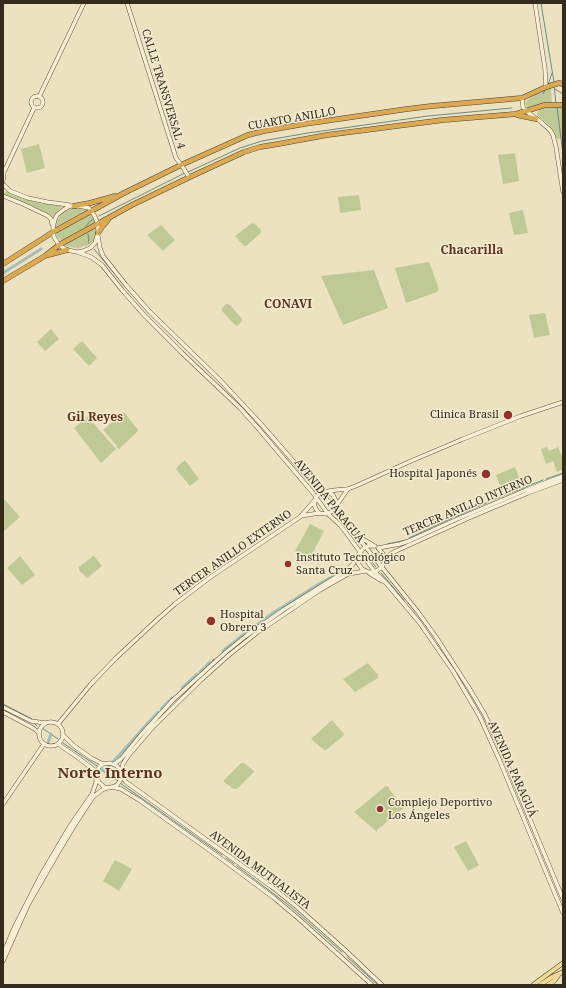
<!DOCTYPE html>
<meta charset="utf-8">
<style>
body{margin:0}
#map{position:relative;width:566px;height:988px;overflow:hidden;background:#ece2c0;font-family:"Noto Serif",serif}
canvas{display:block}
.frame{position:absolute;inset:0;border:4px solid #342a1d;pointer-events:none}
</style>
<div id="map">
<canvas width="566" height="988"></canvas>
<div class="frame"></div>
</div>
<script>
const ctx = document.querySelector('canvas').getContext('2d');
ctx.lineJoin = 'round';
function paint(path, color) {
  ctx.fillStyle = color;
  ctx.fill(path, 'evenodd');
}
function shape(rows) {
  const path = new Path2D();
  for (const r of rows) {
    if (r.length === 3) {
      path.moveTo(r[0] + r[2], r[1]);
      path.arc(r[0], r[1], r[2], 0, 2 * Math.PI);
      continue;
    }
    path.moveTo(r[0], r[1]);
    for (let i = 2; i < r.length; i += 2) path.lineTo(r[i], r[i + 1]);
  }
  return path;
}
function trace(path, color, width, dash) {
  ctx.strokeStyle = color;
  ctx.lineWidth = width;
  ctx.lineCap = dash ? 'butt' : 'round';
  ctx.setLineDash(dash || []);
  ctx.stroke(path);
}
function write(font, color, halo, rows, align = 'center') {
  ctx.font = font + ' "Noto Serif",serif';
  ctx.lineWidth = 3;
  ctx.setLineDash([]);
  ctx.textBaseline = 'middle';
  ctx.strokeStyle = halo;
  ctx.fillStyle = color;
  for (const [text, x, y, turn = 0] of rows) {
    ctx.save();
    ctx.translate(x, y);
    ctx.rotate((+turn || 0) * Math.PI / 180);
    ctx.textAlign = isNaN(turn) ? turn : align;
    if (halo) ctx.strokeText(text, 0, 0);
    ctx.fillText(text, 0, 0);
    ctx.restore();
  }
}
const green = shape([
 [551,88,552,103,544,104,530,107,528,107,525,104,527,100,541,91],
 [554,107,563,107,563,138,556,139,552,128,546,122,539,117,537,114,538,111,542,108],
 [39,144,45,168,27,173,21,149],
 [515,153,519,181,503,184,498,155],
 [6,191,22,198,39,203,62,206,52,218,48,214,37,208,4,194],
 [359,195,361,210,340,213,338,197],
 [73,207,83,208,87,210,55,227,56,222,63,212,68,209],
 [523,210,528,233,514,235,509,213],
 [86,215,92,215,95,221,95,224,64,241,59,239,56,234,57,232],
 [252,223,253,224,254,223,261,230,261,233,246,246,244,246,235,236],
 [161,225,175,240,163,251,147,235],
 [97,226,96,236,93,241,88,245,82,247,77,248,70,247,64,245],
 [428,262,430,264,439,289,437,292,406,303,395,268],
 [374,270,388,308,343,325,321,276],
 [226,304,228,304,230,305,242,319,242,321,237,326,235,325,222,311,222,308],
 [545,313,550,335,534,338,529,315],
 [51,329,59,339,45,351,37,342],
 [82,341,97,358,89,366,73,349],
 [124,412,138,430,137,432,119,449,116,447,117,446,103,430],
 [88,417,116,449,101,463,74,428],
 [547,447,549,451,558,447,563,458,563,469,557,472,553,461,546,464,541,449],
 [185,460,199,479,190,486,189,485,176,469,177,467],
 [515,467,520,480,501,488,496,475],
 [3,498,20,517,3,532],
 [310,524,324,531,310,558,295,551],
 [20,556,35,575,22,585,7,568],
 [93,556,94,556,102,566,87,578,79,570,79,567],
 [368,663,378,675,378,678,355,692,343,679],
 [332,720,343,733,344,735,326,750,324,750,311,739],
 [241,763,244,763,254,771,254,772,237,789,234,789,224,782,224,780],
 [386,786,389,787,389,789,404,808,377,830,377,832,354,812],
 [466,841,479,865,468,871,454,847],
 [115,860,132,869,119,891,103,881]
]);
const stream = shape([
 [541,3,554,82],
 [548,85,552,73],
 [554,85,556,104],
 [555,89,563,94],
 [543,94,545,90],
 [557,107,563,154],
 [188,172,240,148,262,141,308,133,428,116,512,108],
 [99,216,185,173],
 [86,226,90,221,94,219],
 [88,234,89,243],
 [94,249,125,286],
 [546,479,563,473],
 [455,517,493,500,543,480],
 [409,538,452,518],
 [387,544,406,540],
 [375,555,378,552],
 [371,558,370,560,371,561,376,567],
 [381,573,404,600],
 [212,661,214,659],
 [3,704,32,719],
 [35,724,37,726],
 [42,728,58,739],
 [63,743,97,766],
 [100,769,118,781],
 [120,783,222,855],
 [226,858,234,864],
 [237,866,291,907,342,952],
 [347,957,378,985]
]);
const canal = shape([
 [3,273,41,249],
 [258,624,273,613,319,584,337,574],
 [245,633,249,630],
 [223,651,243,635],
 [206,666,210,662],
 [200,672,204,668],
 [182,688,197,674],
 [161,709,172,698],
 [48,743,51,734],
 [113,762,158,712],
 [102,770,107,769,110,764]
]);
const secondary = shape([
 [127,3,176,158,182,166,189,177],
 [535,3,545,69,546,87],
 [37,102,6],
 [39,97,84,3],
 [522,98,523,107,526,111,541,122,550,130,553,135,556,147,563,192],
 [3,181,4,172,34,108],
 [4,185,10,191,28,198,47,202,69,205],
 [3,196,23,204,48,216,51,219,52,224],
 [70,206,79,206,89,208,94,215,98,224,98,233,95,243,90,248,83,251,77,252,67,250,59,245,54,237,53,227,55,219,57,215,63,210,70,206],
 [98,236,100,248,103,256,126,285,150,312,219,379,261,424,335,509,418,612,436,637,469,688,485,715,502,752,563,899],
 [77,252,91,257,102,265,122,290,145,316,182,353,240,408,257,427,313,493,328,514,340,525,350,538,360,552,375,572,387,584,419,622,453,671,480,717,499,759,563,913],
 [325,492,328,492,333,495,336,501,336,506,333,511,326,514,319,513,316,509,314,505,316,497,321,493,323,492,336,490,348,489,358,485,411,461,463,439,521,416,563,402],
 [336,506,348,489],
 [301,516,319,513],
 [359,537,373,545],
 [378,548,400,544,409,541,455,520,526,490,563,476],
 [358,557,358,563,362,569,368,572,375,572,382,567,384,562,383,554,378,548],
 [384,562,391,554,396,551,471,517,528,493,563,480],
 [369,573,382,581],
 [3,707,31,721,45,723],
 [3,712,33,728,38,732],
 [51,734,12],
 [58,724,91,684,116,658,159,618,175,604,212,576,300,517,309,507,315,500],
 [63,735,73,745,91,758,103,764],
 [58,744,77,757,97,772],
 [114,764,121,759,140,736,173,700,226,652,246,636,283,610,347,570,353,564,360,552,365,547,368,546,375,546],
 [121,772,123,764,128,756,153,727,201,680,229,655,258,632,320,590,348,574,365,571],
 [121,776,126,782,133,787,272,887,297,907,345,950,382,985],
 [112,787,121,789,139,800,223,860,274,898,299,919,372,985],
 [3,804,44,744],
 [3,954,15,926,40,877,70,826,92,794,96,783,96,777,97,772,99,767,103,764,110,763,117,766,121,772,120,781,117,785,112,787,108,788,104,787,99,782,96,777],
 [3,961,28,905,58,853,74,826,93,797,102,790,107,788]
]);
const primary = shape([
 [533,985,563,963],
 [540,985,552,977,563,972],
 [548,985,554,981,559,974]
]);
const highway = shape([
 [517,115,536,119],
 [74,206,90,203,115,196],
 [98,233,102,227,108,220],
 [48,255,67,250],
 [3,264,53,232,124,193,181,165,248,135,264,131,304,124,407,109,432,106,522,98,546,87,559,83,563,84],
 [3,281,45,256,59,245,132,205,192,176,244,152,260,147,278,144,327,135,443,120,516,114,545,105,563,105]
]);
const markers = [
 [508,415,5,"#90332c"],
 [486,474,5,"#90332c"],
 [288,564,4,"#90332c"],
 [211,621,5,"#90332c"],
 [380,809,4,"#90332c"]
];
const streetNames = [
 ["CALLE TRANSVERSAL 4",163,89,73],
 ["CUARTO ANILLO",292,119,-10],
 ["AVENIDA PARAGUÁ",329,501,51],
 ["TERCER ANILLO INTERNO",468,506,-23],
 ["TERCER ANILLO EXTERNO",233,553,-35],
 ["AVENIDA PARAGUÁ",512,769,66],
 ["AVENIDA MUTUALISTA",260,870,37]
];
const poiNames = [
 ["Clinica Brasil",499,415,"right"],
 ["Hospital Japonés",477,474,"right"],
 ["Instituto Tecnológico",296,558],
 ["Santa Cruz",296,571],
 ["Hospital",220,615],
 ["Obrero 3",220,628],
 ["Complejo Deportivo",388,803],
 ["Los Ángeles",388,816]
];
const neighbourhoodNames = [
 ["Chacarilla",472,251],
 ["CONAVI",288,305],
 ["Gil Reyes",95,418]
];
const districtNames = [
 ["Norte Interno",110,774]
];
paint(green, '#bec995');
trace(stream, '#6b8b86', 1);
trace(canal, '#a3beb8', 3);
trace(secondary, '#65543c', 4.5);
trace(primary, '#51412d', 5);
trace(highway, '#51412d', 5.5);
trace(secondary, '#f7efd3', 3.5);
trace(primary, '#eedb99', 4);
trace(highway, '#d9a953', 4.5);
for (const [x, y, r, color] of markers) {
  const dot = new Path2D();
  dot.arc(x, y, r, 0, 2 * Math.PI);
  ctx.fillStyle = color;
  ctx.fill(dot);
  trace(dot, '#f3eccf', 1.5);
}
write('11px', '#342a1d', '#f3eccf', streetNames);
write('11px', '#342a1d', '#f3eccf', poiNames, 'left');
write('bold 12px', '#5f311e', '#f3eccf', neighbourhoodNames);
write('bold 15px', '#5f311e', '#f3eccf', districtNames);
</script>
